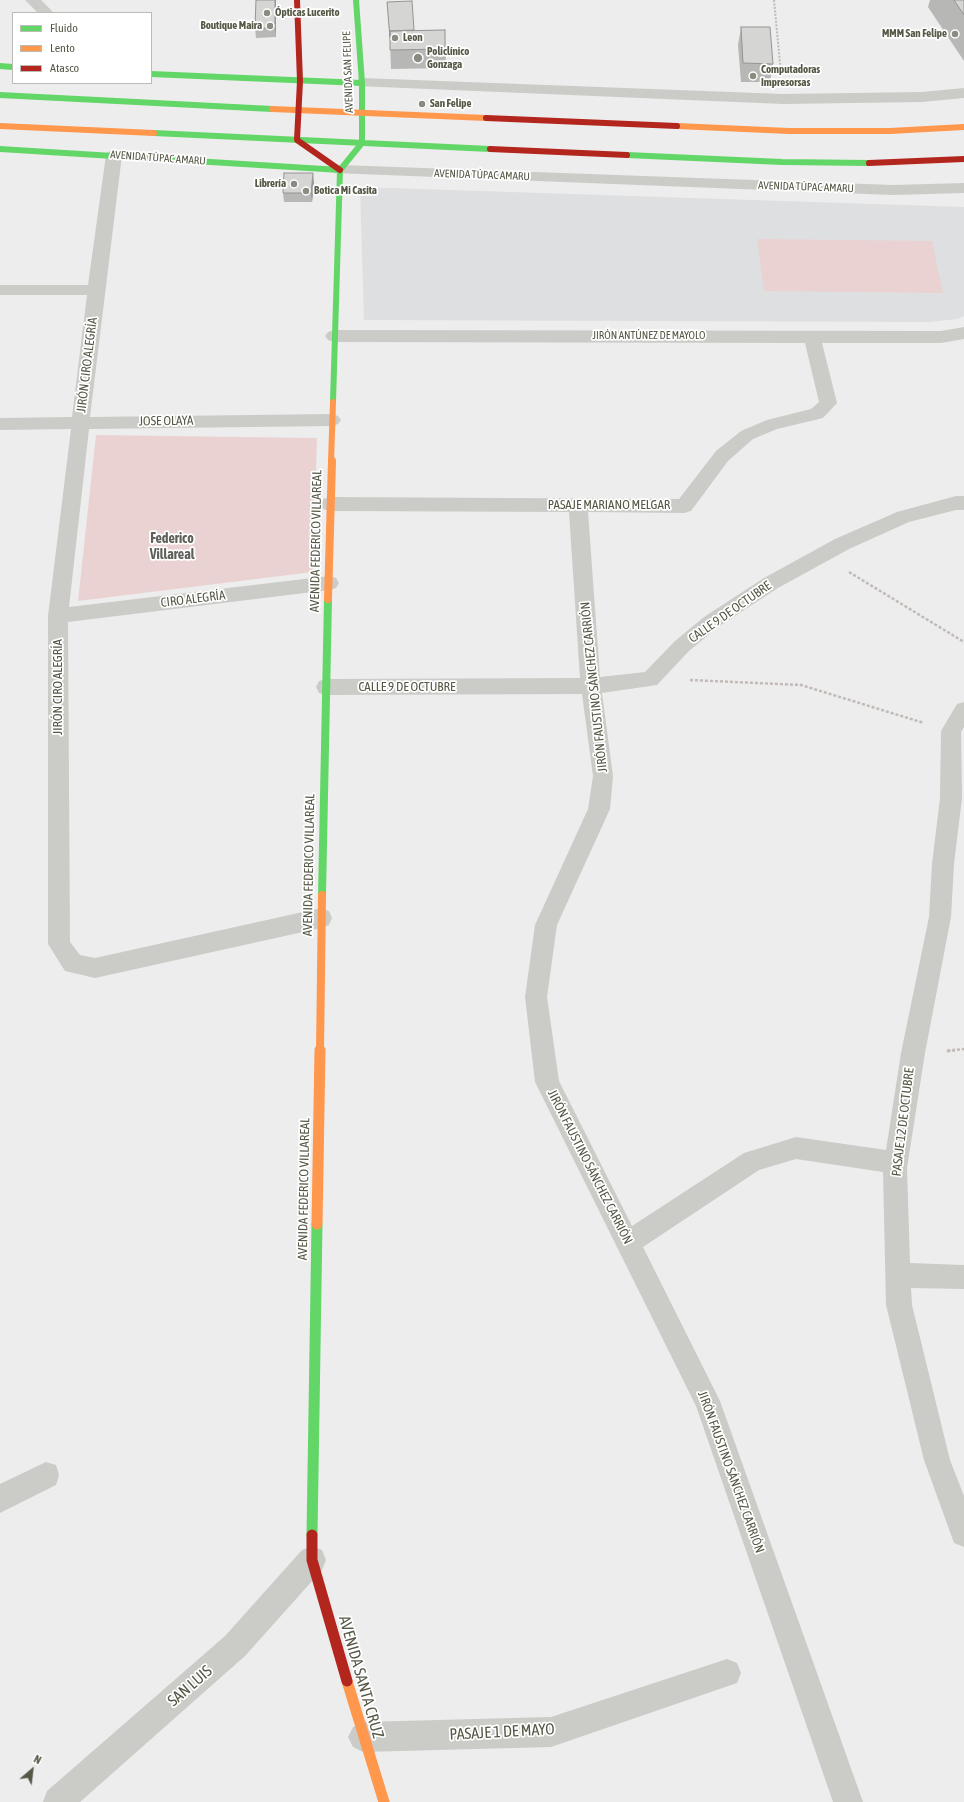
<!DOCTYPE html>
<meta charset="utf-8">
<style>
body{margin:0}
#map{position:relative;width:964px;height:1802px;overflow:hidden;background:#ededee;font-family:"Asap Condensed",sans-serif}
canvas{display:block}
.legend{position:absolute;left:12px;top:12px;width:140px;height:72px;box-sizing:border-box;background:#fff;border:1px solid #bbbcb5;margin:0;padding:5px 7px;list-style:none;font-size:12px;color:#565846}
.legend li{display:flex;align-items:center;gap:8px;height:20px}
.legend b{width:20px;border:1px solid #bbbcb5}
.north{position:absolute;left:12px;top:1750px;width:40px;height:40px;-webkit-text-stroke:3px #fff;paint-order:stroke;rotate:28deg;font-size:11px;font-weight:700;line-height:16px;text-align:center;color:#565846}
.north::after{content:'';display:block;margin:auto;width:14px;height:18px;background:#565846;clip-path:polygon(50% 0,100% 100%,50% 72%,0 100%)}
</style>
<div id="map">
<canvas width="964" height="1802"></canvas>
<ul class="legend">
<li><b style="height:5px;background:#63d668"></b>Fluido</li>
<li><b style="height:5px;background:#ff974d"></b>Lento</li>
<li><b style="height:5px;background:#b3261e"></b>Atasco</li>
</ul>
<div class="north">N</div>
</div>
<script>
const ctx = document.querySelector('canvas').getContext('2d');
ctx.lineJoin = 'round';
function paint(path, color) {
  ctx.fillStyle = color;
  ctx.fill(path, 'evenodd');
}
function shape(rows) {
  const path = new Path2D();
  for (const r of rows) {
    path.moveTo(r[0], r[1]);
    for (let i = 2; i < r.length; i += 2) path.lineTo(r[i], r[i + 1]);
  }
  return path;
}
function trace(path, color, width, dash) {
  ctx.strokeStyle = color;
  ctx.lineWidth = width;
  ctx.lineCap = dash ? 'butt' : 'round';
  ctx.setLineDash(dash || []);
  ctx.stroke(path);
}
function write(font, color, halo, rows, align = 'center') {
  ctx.font = font + ' "Asap Condensed",sans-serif';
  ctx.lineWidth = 3.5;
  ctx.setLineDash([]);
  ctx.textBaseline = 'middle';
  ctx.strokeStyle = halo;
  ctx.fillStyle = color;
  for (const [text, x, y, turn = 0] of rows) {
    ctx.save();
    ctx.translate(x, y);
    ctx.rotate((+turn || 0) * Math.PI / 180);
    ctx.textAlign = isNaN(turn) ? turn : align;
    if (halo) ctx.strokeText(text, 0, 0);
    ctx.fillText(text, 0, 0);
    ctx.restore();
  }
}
const education = shape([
 [360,187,964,207,964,316,957,319,929,322,364,320]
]);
const green = shape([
 [757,239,932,241,943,293,764,291],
 [96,435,317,438,313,572,78,601]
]);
const pathFar2 = shape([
 [774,0,781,74]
]);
const pathFar1 = shape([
 [849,572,964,642],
 [690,680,801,685,924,723],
 [947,1051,964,1049]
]);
const path = shape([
 [947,1051,955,1050]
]);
const street = shape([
 [25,0,41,0,54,13,38,13,25,0],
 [362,78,783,94,922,92,964,88,964,98,922,102,783,104,357,86,354,83,357,80,362,78],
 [114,150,120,152,122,155,90,417,332,414,338,416,341,420,338,424,332,426,89,429,69,607,329,576,336,578,339,583,336,588,329,590,68,622,70,942,80,955,95,958,321,908,329,911,332,918,329,925,321,928,95,978,65,971,48,944,48,616,71,429,0,430,0,418,72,417,87,295,0,295,0,285,88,285,106,155,108,152,114,150],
 [340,165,893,185,964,183,964,193,893,195,334,173,332,170,334,167,340,165],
 [964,327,964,339,941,343,822,343,837,403,823,418,777,429,753,439,728,461,691,511,684,513,588,512,600,677,645,672,675,641,704,617,764,578,835,539,897,512,956,496,964,496,964,510,956,510,909,522,849,549,778,588,718,627,689,651,657,685,602,693,613,776,610,809,557,925,547,997,559,1081,632,1226,744,1153,796,1137,886,1150,901,1053,929,917,932,864,940,798,941,731,957,704,964,702,964,727,961,732,962,798,954,864,951,917,925,1053,907,1168,910,1263,964,1265,964,1289,911,1288,912,1305,950,1460,964,1496,964,1547,954,1543,924,1460,886,1305,883,1172,796,1159,759,1170,643,1247,720,1401,863,1802,833,1802,696,1406,535,1082,525,997,535,925,588,809,593,776,582,694,326,695,319,693,316,687,319,681,326,679,580,678,569,512,330,511,323,509,321,504,323,499,330,497,679,499,716,451,741,431,767,420,811,409,819,402,805,343,334,342,328,340,325,336,328,332,334,330,941,331,964,327],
 [46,1462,56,1465,59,1475,56,1485,0,1513,0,1484,46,1462],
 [312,1546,322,1550,326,1560,322,1570,245,1656,80,1802,43,1802,47,1791,225,1636,302,1550,312,1546],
 [727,1659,737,1663,741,1673,737,1683,551,1747,363,1752,353,1747,348,1737,353,1727,363,1722,551,1717,727,1659]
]);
const fastFar2 = shape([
 [0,66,13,67],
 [151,74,362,83],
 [0,95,272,109],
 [154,133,490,149],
 [0,149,340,170],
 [627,155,782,162,869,163],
 [333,402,340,170,362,143,362,83,356,0]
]);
const fastFar1 = shape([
 [322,895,328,599]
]);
const fast = shape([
 [312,1535,317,1224]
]);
const slowFar2 = shape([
 [272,109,486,118],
 [0,126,154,133],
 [677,126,789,131,890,131,964,127],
 [331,462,333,402]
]);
const slowFar1 = shape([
 [328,599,332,461],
 [320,1051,322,895]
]);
const slow = shape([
 [317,1224,320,1050],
 [347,1681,384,1802]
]);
const jamFar1 = shape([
 [297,0,300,81,297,140,340,170],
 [486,118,677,126],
 [490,149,627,155],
 [869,163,964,159]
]);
const jam = shape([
 [312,1535,312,1560,347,1681]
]);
const wall = shape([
 [256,0,276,0,276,37,256,38,255,28],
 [930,0,964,0,964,61,928,7],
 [387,2,414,30,445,30,446,68,391,69,390,41],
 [741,27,773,64,770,82,741,82,738,45],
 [314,183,312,202,284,202,283,193]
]);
const shadedWall = shape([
 [275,0,276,0,276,37,275,28],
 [313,173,314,183,312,202,311,193]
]);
const building = shape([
 [256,0,275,0,275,28,255,28,256,0],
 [954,0,964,0,964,15,954,0],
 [412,1,414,30,390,31,390,38,387,2,412,1],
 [741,27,770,27,773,64,743,63,741,27],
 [445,30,445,49,390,50,390,31,445,30],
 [284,173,313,173,311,193,283,193,284,173]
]);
const markers = [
 [267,13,4,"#8b8c81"],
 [270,26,4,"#8b8c81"],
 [955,34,4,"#8b8c81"],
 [395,38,4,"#8b8c81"],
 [418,58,5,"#8b8c81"],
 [753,76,4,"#8b8c81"],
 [422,104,4,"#8b8c81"],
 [294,184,4,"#8b8c81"],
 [306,191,4,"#8b8c81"]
];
const farPoinames = [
 ["Ópticas Lucerito",275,13],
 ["Boutique Maira",262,26,"right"],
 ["MMM San Felipe",947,34,"right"],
 ["Leon",403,38],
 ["Policlínico",427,52],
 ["Gonzaga",427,65],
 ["Computadoras",761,70],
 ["Impresorsas",761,83],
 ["San Felipe",430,104],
 ["Librería",286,184,"right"],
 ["Botica Mi Casita",314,191]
];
const farStreetnames = [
 ["AVENIDA SAN FELIPE",348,72,-92],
 ["AVENIDA TÚPAC AMARU",158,158,4],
 ["AVENIDA TÚPAC AMARU",482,175,2],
 ["AVENIDA TÚPAC AMARU",806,187,2],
 ["JIRÓN ANTÚNEZ DE MAYOLO",649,336]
];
const streetNames = [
 ["JIRÓN CIRO ALEGRÍA",87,365,-83],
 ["JOSE OLAYA",166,421,-1],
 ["PASAJE MARIANO MELGAR",609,505],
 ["AVENIDA FEDERICO VILLAREAL",316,541,-89],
 ["CIRO ALEGRÍA",193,599,-7],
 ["CALLE 9 DE OCTUBRE",730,612,-35],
 ["JIRÓN CIRO ALEGRÍA",58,687,-90],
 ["CALLE 9 DE OCTUBRE",407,687],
 ["JIRÓN FAUSTINO SÁNCHEZ CARRIÓN",594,687,-96],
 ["AVENIDA FEDERICO VILLAREAL",309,865,-89],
 ["PASAJE 12 DE OCTUBRE",903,1122,-83],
 ["JIRÓN FAUSTINO SÁNCHEZ CARRIÓN",590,1167,63],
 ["AVENIDA FEDERICO VILLAREAL",304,1189,-89],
 ["JIRÓN FAUSTINO SÁNCHEZ CARRIÓN",731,1472,70]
];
const neighbourhoodNames = [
 ["Federico",172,539],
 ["Villareal",172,555]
];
const nearStreetnames = [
 ["AVENIDA SANTA CRUZ",361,1677,74],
 ["SAN LUIS",190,1686,-41],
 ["PASAJE 1 DE MAYO",502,1732,-3]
];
paint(education, '#dedfe0');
paint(green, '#ebd2d2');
trace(pathFar2, '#c2bab6', 2, [2, 1.5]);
trace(pathFar1, '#c2bab6', 2.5, [3, 2]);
trace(path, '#c2bab6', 3, [3.5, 2.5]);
paint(street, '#cbcbc7');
trace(fastFar2, '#63d668', 6);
trace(fastFar1, '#63d668', 8);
trace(fast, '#63d668', 11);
trace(slowFar2, '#ff974d', 6);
trace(slowFar1, '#ff974d', 8);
trace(slow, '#ff974d', 11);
trace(jamFar1, '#b3261e', 6);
trace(jam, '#b3261e', 11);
paint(wall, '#b7b7b6');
paint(shadedWall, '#959594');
paint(building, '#d5d5d4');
trace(building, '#959594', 1);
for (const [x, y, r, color] of markers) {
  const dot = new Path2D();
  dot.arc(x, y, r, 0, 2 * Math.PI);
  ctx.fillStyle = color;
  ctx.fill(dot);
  trace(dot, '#fff', 1.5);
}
write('bold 11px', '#565846', '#fff', farPoinames, 'left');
write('11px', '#565846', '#fff', farStreetnames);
write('13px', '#565846', '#fff', streetNames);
write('bold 14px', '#5f6059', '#fff', neighbourhoodNames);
write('16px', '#565846', '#fff', nearStreetnames);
</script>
